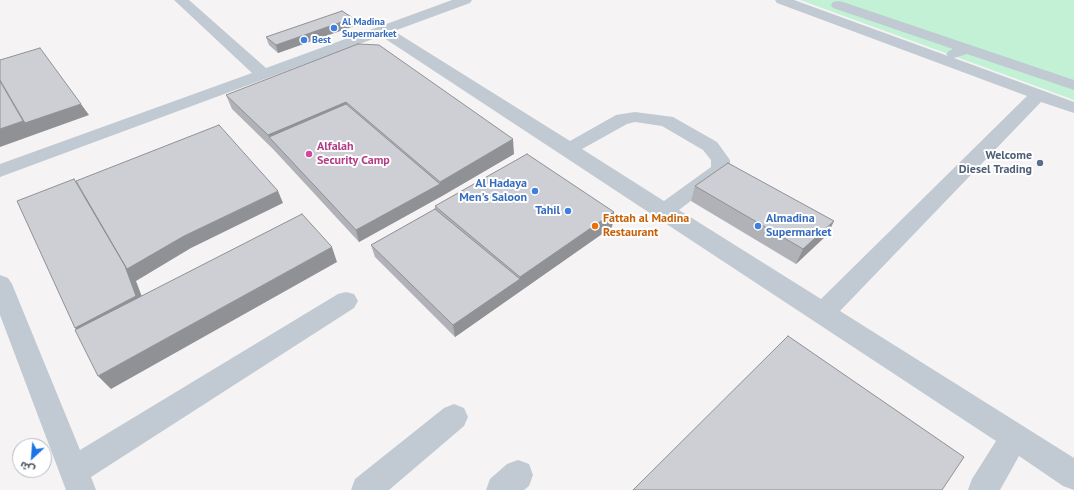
<!DOCTYPE html>
<meta charset="utf-8">
<style>
body{margin:0}
#map{position:relative;width:1074px;height:490px;overflow:hidden;background:#f5f3f3;font-family:"PT Sans","Noto Sans Arabic",sans-serif}
canvas{display:block}
.north{position:absolute;left:12px;top:438px;width:40px;height:40px;box-sizing:border-box;background:#fff;border:1px solid #b7bbc0;border-radius:50%;rotate:206deg;font-size:11px;font-weight:700;line-height:16px;text-align:center;color:#4a5661}
.north::after{content:'';display:block;margin:auto;width:14px;height:18px;background:#1a73e8;clip-path:polygon(50% 0,100% 100%,50% 72%,0 100%)}
</style>
<div id="map">
<canvas width="1074" height="490"></canvas>
<div class="north">ش</div>
</div>
<script>
const ctx = document.querySelector('canvas').getContext('2d');
ctx.lineJoin = 'round';
function paint(path, color) {
  ctx.fillStyle = color;
  ctx.fill(path, 'evenodd');
}
function shape(rows) {
  const path = new Path2D();
  for (const r of rows) {
    path.moveTo(r[0], r[1]);
    for (let i = 2; i < r.length; i += 2) path.lineTo(r[i], r[i + 1]);
  }
  return path;
}
function trace(path, color, width, dash) {
  ctx.strokeStyle = color;
  ctx.lineWidth = width;
  ctx.lineCap = dash ? 'butt' : 'round';
  ctx.setLineDash(dash || []);
  ctx.stroke(path);
}
function write(font, color, halo, rows, align = 'center') {
  ctx.font = font + ' "PT Sans",sans-serif';
  ctx.lineWidth = 4;
  ctx.setLineDash([]);
  ctx.textBaseline = 'middle';
  ctx.strokeStyle = halo;
  ctx.fillStyle = color;
  for (const [text, x, y, turn = 0] of rows) {
    ctx.save();
    ctx.translate(x, y);
    ctx.rotate((+turn || 0) * Math.PI / 180);
    ctx.textAlign = isNaN(turn) ? turn : align;
    if (halo) ctx.strokeText(text, 0, 0);
    ctx.fillText(text, 0, 0);
    ctx.restore();
  }
}
const green = shape([
 [800,0,1074,0,1074,100,1003,74]
]);
const minor = shape([
 [174,0,189,0,266,68,452,0,472,0,470,3,394,31,570,141,616,115,635,112,673,117,717,142,730,160,730,169,727,173,679,210,821,299,1027,96,777,3,775,0,794,0,948,56,946,54,949,51,953,49,833,8,831,5,833,2,838,1,843,2,1074,80,1074,90,967,54,954,58,1074,102,1074,113,1041,102,840,311,1074,458,1074,490,1063,486,1019,456,1000,490,968,490,972,479,996,441,381,36,0,177,0,164,252,73,174,0],
 [635,122,662,126,703,150,711,160,711,167,664,201,582,149,627,124,635,122],
 [0,275,8,278,12,284,80,450,338,294,346,292,354,294,358,301,354,308,91,477,96,490,66,490,0,315,0,275],
 [454,404,464,408,468,417,464,426,389,490,351,490,355,479,444,408,454,404],
 [518,460,529,464,533,475,529,486,524,490,486,490,490,479,507,464,518,460]
]);
const wall = shape([
 [353,18,354,26,278,53,269,45,266,37],
 [379,45,514,154,442,196,359,242,273,149,232,109,226,95],
 [695,186,834,221,827,235,796,264,691,201],
 [435,206,614,212,612,227,455,337,375,257,371,245,435,209]
]);
const shadedWall = shape([
 [353,18,354,26,278,53,276,45],
 [346,102,350,116,269,137,268,135],
 [81,104,89,115,0,147,0,129,23,121],
 [513,139,514,154,442,196,359,242,356,230,440,184,440,182],
 [278,191,283,203,191,248,136,281,147,310,88,342,75,328,85,193,184,236],
 [614,212,612,227,455,337,453,325,520,279,520,277],
 [834,221,827,235,796,264,803,249],
 [332,247,337,262,111,389,98,376]
]);
const building = shape([
 [342,11,353,18,276,45,266,37,342,11],
 [358,44,379,45,513,139,440,182,346,102,268,135,226,95,358,44],
 [40,48,81,104,25,123,0,80,0,60,40,48],
 [0,81,23,121,0,129,0,81],
 [346,104,440,184,356,230,269,137,346,104],
 [219,125,278,191,184,236,127,269,76,181,219,125],
 [527,154,614,212,520,277,435,206,527,154],
 [728,163,834,221,803,249,695,186,728,163],
 [74,179,125,266,136,296,75,328,17,201,74,179],
 [435,209,520,279,453,325,371,245,435,209],
 [302,214,332,247,98,376,75,330,302,214],
 [788,336,964,457,942,490,633,490,788,336]
]);
const markers = [
 [334,28,4,"#3f7fe0"],
 [304,40,4,"#3f7fe0"],
 [309,154,4,"#d1479c"],
 [1040,163,4,"#5c6f8a"],
 [535,191,4,"#3f7fe0"],
 [568,211,4,"#3f7fe0"],
 [595,226,4,"#e8710a"],
 [758,226,4,"#3f7fe0"]
];
const farShopnames = [
 ["Al Madina",342,22],
 ["Supermarket",342,34],
 ["Best",312,40]
];
const hotelNames = [
 ["Alfalah",317,147],
 ["Security Camp",317,161]
];
const serviceNames = [
 ["Welcome",1032,156],
 ["Diesel Trading",1032,170]
];
const shopNames = [
 ["Al Hadaya",527,184],
 ["Men's Saloon",527,198],
 ["Tahil",560,211],
 ["Almadina",766,219,"left"],
 ["Supermarket",766,233,"left"]
];
const foodNames = [
 ["Fattah al Madina",603,219],
 ["Restaurant",603,233]
];
paint(green, '#c3f1d5');
paint(minor, '#c1cad2');
paint(wall, '#b0b2b7');
paint(shadedWall, '#909195');
paint(building, '#cdcfd5');
trace(building, '#909195', 1);
for (const [x, y, r, color] of markers) {
  const dot = new Path2D();
  dot.arc(x, y, r, 0, 2 * Math.PI);
  ctx.fillStyle = color;
  ctx.fill(dot);
  trace(dot, '#fff', 1.5);
}
write('bold 10px', '#366cbe', '#fff', farShopnames, 'left');
write('bold 12px', '#b23c85', '#fff', hotelNames, 'left');
write('bold 12px', '#4e5e75', '#fff', serviceNames, 'right');
write('bold 12px', '#366cbe', '#fff', shopNames, 'right');
write('bold 12px', '#c56008', '#fff', foodNames, 'left');
</script>
